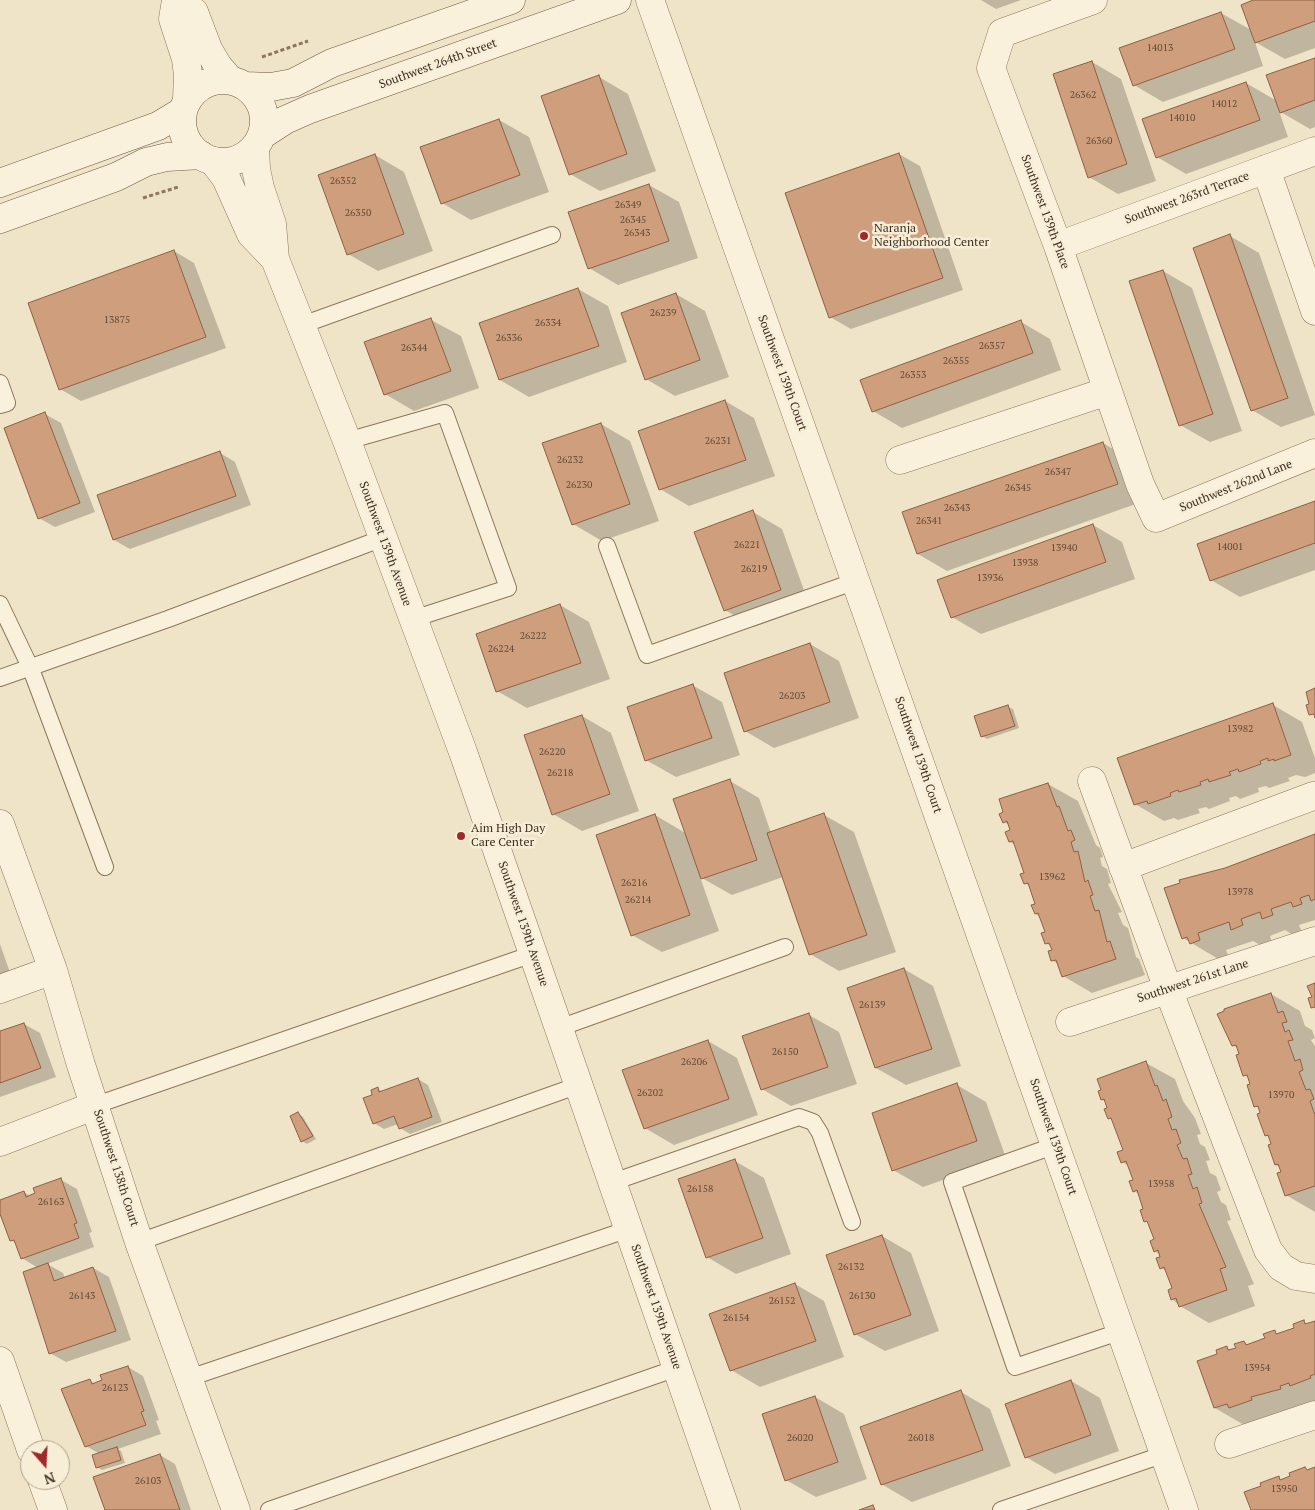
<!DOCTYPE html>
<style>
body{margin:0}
#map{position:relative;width:1315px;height:1510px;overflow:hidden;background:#f0e4c8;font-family:"PT Serif",serif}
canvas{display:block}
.north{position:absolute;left:20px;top:1440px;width:50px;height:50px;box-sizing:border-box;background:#f7eed8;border:1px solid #ada18e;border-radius:50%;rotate:161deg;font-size:14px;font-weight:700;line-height:20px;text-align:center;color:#3d2e20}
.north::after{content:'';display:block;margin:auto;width:18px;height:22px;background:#9e2a2b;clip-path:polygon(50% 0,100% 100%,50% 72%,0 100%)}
</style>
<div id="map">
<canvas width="1315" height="1510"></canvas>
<div class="north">N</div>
</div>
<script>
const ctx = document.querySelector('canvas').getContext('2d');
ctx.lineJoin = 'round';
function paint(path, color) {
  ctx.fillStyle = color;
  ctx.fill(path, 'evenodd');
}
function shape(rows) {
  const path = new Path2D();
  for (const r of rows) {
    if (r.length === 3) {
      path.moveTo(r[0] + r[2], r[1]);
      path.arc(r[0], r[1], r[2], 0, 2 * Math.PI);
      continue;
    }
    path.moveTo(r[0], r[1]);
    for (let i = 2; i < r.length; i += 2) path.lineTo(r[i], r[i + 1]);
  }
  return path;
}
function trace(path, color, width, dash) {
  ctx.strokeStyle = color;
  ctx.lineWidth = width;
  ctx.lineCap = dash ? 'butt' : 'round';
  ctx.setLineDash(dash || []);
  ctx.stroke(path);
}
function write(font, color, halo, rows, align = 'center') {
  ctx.font = font + ' "PT Serif",serif';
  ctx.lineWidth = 5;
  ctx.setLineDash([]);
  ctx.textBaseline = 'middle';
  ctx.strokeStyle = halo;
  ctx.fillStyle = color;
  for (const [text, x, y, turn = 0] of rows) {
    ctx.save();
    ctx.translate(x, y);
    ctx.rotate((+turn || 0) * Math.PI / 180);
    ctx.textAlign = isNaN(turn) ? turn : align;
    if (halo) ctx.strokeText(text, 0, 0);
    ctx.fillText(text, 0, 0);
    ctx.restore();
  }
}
const shadow = shape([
 [981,0,1021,0,996,9],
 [1257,0,1315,0,1315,48,1285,59,1255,42,1263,66,1163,102,1134,85,1221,13,1251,30],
 [1315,59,1315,127,1310,129,1279,111,1288,137,1186,174,1157,157,1246,83,1277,101],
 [1092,62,1121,79,1156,181,1118,194,1089,177],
 [599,77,628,94,656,171,600,191,570,174],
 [499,120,529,137,549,192,471,220,442,203],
 [899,154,920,166,963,290,851,329,830,317],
 [375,155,404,172,433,251,378,271,348,254],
 [649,185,679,202,698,258,618,285,589,268],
 [1230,236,1259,253,1315,415,1281,427,1252,410],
 [174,251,194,263,226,348,81,401,60,389],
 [1163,271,1192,288,1242,431,1210,442,1180,425],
 [578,289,608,306,627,362,529,397,500,380],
 [676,294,705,311,729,377,675,396,646,379],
 [431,320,461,336,479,388,414,411,385,394],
 [1021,322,1050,339,1061,370,902,428,873,411],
 [725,401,754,418,775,476,689,506,660,489],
 [45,414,61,423,95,512,55,527,39,518],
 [601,424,630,441,659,521,602,541,573,524],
 [1103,443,1132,460,1147,500,947,571,918,554],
 [220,453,235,462,251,505,130,549,114,540,99,496],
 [1315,502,1315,570,1240,597,1211,580],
 [753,512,782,529,810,607,754,627,725,610],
 [1093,525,1122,542,1135,579,981,634,952,617],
 [560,605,589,622,610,679,527,708,497,691],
 [810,644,839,661,859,718,774,748,745,731],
 [692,685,722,702,740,755,676,777,646,760],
 [1273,705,1302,722,1315,758,1315,773,1305,777,1296,775,1288,778,1290,781,1269,788,1266,786,1258,788,1259,792,1240,799,1236,796,1229,798,1230,801,1209,809,1206,807,1198,809,1200,813,1178,820,1174,818,1164,821,1135,804],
 [1008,707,1013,709,1019,728,987,739,982,736],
 [582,716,611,733,639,811,582,831,553,814],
 [730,781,759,798,771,833,824,815,854,832,896,952,839,971,810,954,783,877,732,895,700,877,719,931,662,952,632,935,655,815,687,834],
 [1048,784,1078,801,1096,845,1100,848,1103,857,1100,858,1102,866,1107,869,1111,883,1108,884,1122,912,1118,913,1123,925,1128,928,1136,957,1139,959,1145,975,1092,993,1063,976,1058,964,1052,960,1052,947,1046,943,1046,933,1041,917,1036,914,1037,904,1031,887,1025,883,1026,874,1016,845,1010,842,1011,831,1009,825,1004,822],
 [1315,835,1315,920,1299,925,1302,932,1293,935,1285,930,1270,936,1272,942,1262,946,1253,941,1226,950,1229,957,1220,960,1183,938,1240,864],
 [0,944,13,981,0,986],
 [904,969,933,986,961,1066,906,1085,876,1068,849,988],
 [1271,994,1300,1011,1305,1026,1312,1030,1315,1038,1311,1040,1315,1046,1315,1212,1286,1195,1282,1173,1280,1167,1276,1165,1270,1138,1266,1135,1262,1114,1260,1109,1255,1106,1250,1078,1244,1075,1239,1049,1233,1045],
 [809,1015,839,1032,857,1084,791,1106,762,1089],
 [24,1024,40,1033,56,1077,0,1097,0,1033],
 [708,1041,737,1058,758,1115,674,1145,645,1128],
 [1146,1063,1175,1079,1183,1101,1195,1118,1201,1134,1197,1135,1200,1144,1205,1147,1210,1160,1206,1161,1210,1173,1216,1176,1221,1190,1217,1192,1221,1202,1226,1205,1231,1220,1227,1221,1254,1284,1248,1286,1255,1306,1209,1323,1180,1306,1172,1299,1174,1289,1167,1271,1161,1268,1162,1257,1155,1251,1156,1240,1150,1224,1145,1221,1145,1210,1140,1195,1134,1191,1135,1181,1129,1166,1122,1162,1124,1150,1114,1122,1109,1118,1107,1102,1102,1100],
 [418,1079,428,1085,442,1122,410,1134,400,1128,398,1124,384,1129,374,1123,374,1095,378,1089,383,1092],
 [957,1085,986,1102,1006,1158,923,1187,893,1170],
 [298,1114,303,1117,316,1139,307,1144,302,1141],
 [735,1161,764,1178,791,1254,736,1274,707,1257],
 [61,1180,77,1189,92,1232,89,1233,94,1247,47,1264,63,1273,65,1278,93,1268,109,1277,131,1340,66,1362,50,1353,38,1268,22,1258,17,1244,11,1240,0,1211,0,1201,24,1192,30,1196],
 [882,1236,911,1253,939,1331,885,1351,855,1334],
 [795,1284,824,1301,844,1357,760,1387,731,1370],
 [1304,1322,1308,1325,1315,1322,1315,1401,1244,1425,1215,1408,1219,1355,1227,1348,1232,1351,1244,1342,1249,1345,1266,1339,1274,1332,1279,1335,1296,1329],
 [128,1367,143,1376,159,1420,156,1421,161,1434,118,1449,121,1451,125,1463,102,1470,97,1467,100,1454,86,1446,89,1380,95,1384],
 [1071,1381,1100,1398,1119,1451,1055,1474,1026,1457],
 [961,1392,990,1409,1011,1466,912,1502,883,1485,862,1427],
 [815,1397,844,1414,867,1479,816,1497,786,1480],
 [160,1455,175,1464,191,1510,106,1510]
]);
const building = shape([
 [1253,0,1315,0,1315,21,1255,43,1241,5,1253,0],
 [1221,12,1235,49,1133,86,1119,48,1221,12],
 [1315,58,1315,100,1280,113,1266,75,1315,58],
 [1092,61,1127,164,1088,178,1053,74,1092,61],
 [599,75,627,154,569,175,541,96,599,75],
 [1246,82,1260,120,1156,158,1142,119,1246,82],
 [499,119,520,175,441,204,420,147,499,119],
 [899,153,943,278,829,318,785,193,899,153],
 [375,154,404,234,347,255,318,175,375,154],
 [649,184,669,241,588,269,568,212,649,184],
 [1230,234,1288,398,1251,411,1193,248,1230,234],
 [174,250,206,337,59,390,28,303,174,250],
 [1163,270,1213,414,1179,426,1129,281,1163,270],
 [578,288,599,346,499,380,479,323,578,288],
 [676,293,700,360,645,380,621,313,676,293],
 [431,318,451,371,384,395,364,342,431,318],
 [1021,320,1033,353,872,412,860,380,1021,320],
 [725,400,746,460,659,490,638,431,725,400],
 [45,412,80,503,38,519,4,428,45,412],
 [601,423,630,504,572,525,542,443,601,423],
 [1103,442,1118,484,917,554,902,512,1103,442],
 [220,451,236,496,113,540,97,495,220,451],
 [1315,501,1315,543,1210,581,1197,544,1315,501],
 [753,510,781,590,724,611,694,532,753,510],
 [1093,524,1106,562,951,618,937,580,1093,524],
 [560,604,581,663,496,692,476,634,560,604],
 [810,643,830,702,744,732,724,673,810,643],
 [693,684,712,738,645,761,627,707,693,684],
 [1315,688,1315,718,1314,714,1309,715,1306,705,1309,704,1306,692,1315,688],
 [1273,703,1291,755,1274,761,1274,759,1268,761,1268,758,1260,761,1261,764,1239,772,1238,769,1229,772,1231,775,1209,782,1208,779,1200,782,1201,785,1179,792,1178,790,1170,793,1171,796,1148,804,1147,801,1134,805,1117,758,1273,703],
 [1008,705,1015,726,981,737,974,716,1008,705],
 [582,715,610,794,552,815,524,735,582,715],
 [730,779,757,860,701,879,673,799,730,779],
 [1048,783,1057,807,1059,806,1068,831,1071,830,1075,840,1071,842,1074,852,1078,851,1085,882,1088,880,1093,895,1090,896,1095,911,1099,910,1107,942,1110,941,1116,959,1062,977,1056,960,1051,961,1048,951,1052,950,1049,943,1045,944,1041,933,1045,932,1038,913,1035,914,1031,905,1035,904,1028,883,1024,884,1020,874,1024,873,1013,841,1009,842,1005,832,1010,830,1007,821,1003,823,999,814,1003,812,999,799,1048,783],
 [824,813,867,935,809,955,767,833,824,813],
 [655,814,690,915,631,936,596,835,655,814],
 [1315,834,1315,899,1311,901,1309,895,1300,898,1302,904,1293,907,1291,902,1271,909,1273,915,1262,919,1260,912,1241,919,1243,925,1231,930,1229,922,1198,933,1200,940,1190,944,1187,937,1182,939,1164,888,1180,883,1179,880,1225,868,1315,834],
 [904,968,932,1049,875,1068,847,988,904,968],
 [1315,983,1315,1007,1311,1008,1308,998,1312,997,1307,986,1315,983],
 [1271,993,1278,1013,1283,1011,1287,1022,1282,1023,1285,1032,1289,1030,1293,1040,1288,1041,1295,1061,1300,1059,1303,1070,1299,1072,1306,1090,1310,1089,1314,1099,1310,1101,1315,1115,1315,1186,1285,1196,1277,1173,1281,1172,1278,1164,1275,1165,1268,1145,1271,1144,1268,1135,1265,1136,1257,1114,1260,1113,1258,1106,1254,1107,1247,1085,1250,1084,1247,1075,1243,1076,1236,1055,1239,1054,1236,1045,1232,1046,1217,1014,1224,1011,1224,1009,1271,993],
 [809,1013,828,1067,761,1090,742,1036,809,1013],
 [24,1023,41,1068,0,1083,0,1031,24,1023],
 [708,1040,729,1099,644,1129,622,1070,708,1040],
 [1146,1061,1155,1086,1157,1085,1163,1101,1166,1099,1172,1117,1168,1119,1172,1130,1176,1129,1181,1143,1177,1145,1183,1159,1187,1158,1192,1174,1188,1175,1193,1189,1197,1187,1202,1203,1199,1204,1226,1267,1220,1269,1227,1290,1179,1307,1176,1298,1171,1300,1168,1290,1172,1288,1164,1267,1160,1269,1156,1258,1160,1257,1158,1250,1154,1252,1150,1241,1154,1239,1147,1221,1144,1222,1140,1210,1143,1209,1137,1190,1133,1192,1129,1181,1133,1180,1126,1161,1121,1163,1117,1152,1123,1150,1111,1118,1108,1119,1104,1109,1107,1108,1104,1099,1101,1100,1098,1091,1101,1090,1097,1079,1146,1061],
 [418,1078,432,1117,399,1129,394,1116,373,1124,363,1098,372,1095,371,1090,378,1087,379,1092,418,1078],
 [957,1083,977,1141,892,1171,872,1113,957,1083],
 [298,1112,313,1136,301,1142,290,1116,298,1112],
 [735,1159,763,1238,706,1258,678,1179,735,1159],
 [61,1178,77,1223,74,1224,79,1238,21,1259,14,1240,10,1241,0,1214,0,1200,24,1191,26,1197,35,1193,33,1188,61,1178],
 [882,1235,911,1315,854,1335,826,1255,882,1235],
 [48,1263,54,1281,93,1267,116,1331,49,1354,23,1272,48,1263],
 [795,1283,816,1341,730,1371,709,1314,795,1283],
 [1304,1320,1305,1324,1315,1321,1315,1374,1310,1376,1311,1378,1290,1386,1289,1383,1280,1386,1281,1389,1251,1397,1252,1400,1229,1408,1227,1404,1214,1408,1197,1361,1217,1354,1216,1350,1227,1346,1228,1350,1236,1348,1234,1344,1244,1341,1246,1345,1265,1338,1263,1334,1275,1330,1276,1334,1294,1328,1293,1324,1304,1320],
 [128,1366,144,1411,141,1412,146,1425,85,1447,61,1389,90,1379,92,1384,102,1380,100,1375,128,1366],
 [1071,1380,1091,1435,1025,1458,1005,1404,1071,1380],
 [961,1390,983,1450,881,1485,860,1427,961,1390],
 [815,1396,838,1462,785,1481,762,1414,815,1396],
 [117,1447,121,1460,96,1468,92,1455,117,1447],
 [160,1454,180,1510,105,1510,93,1477,160,1454],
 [1305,1467,1307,1470,1315,1467,1315,1510,1251,1510,1244,1492,1261,1486,1260,1483,1279,1476,1280,1480,1290,1476,1289,1473,1305,1467],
 [873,1505,875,1510,859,1510,873,1505]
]);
const path = shape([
 [262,57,308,41],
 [143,198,178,187]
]);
const lane = shape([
 [302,325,552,235],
 [0,383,7,403,0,405],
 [347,441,445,413,508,588,413,619],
 [607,546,647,655,856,581],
 [0,604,31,669,105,867],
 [0,678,168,619,383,538],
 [559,1028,785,947],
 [96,1105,533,954],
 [1056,1145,952,1182,1015,1367,1122,1331],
 [613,1182,799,1117,813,1122,820,1133,852,1222],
 [139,1242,579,1085],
 [189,1378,629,1229],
 [269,1510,677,1368],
 [1001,1510,1165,1454]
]);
const street = shape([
 [176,0,173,19,186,59,188,75,187,100],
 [180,0,194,12,208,49,218,66,230,80],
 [650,0,1184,1510],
 [1093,0,1002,33,991,68,1058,246,1140,484,1156,518,1315,453],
 [255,147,256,169,260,188,272,224,275,259,347,441,463,752,726,1510],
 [213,161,226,178,251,234,275,259],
 [1266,169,1315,311],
 [1058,246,1315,151],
 [900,460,1108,391],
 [1092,781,1168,989,1268,1250,1281,1267,1296,1276,1315,1279],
 [0,824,53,970,81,1065,139,1242,236,1510],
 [1123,867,1313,796],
 [0,989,53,970],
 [1070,1022,1315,941],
 [0,1142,96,1105],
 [0,1361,31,1450],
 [1229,1444,1315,1415],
 [42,1480,53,1510]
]);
const secondary = shape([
 [223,121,41],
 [245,86,271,87,293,83,332,63,511,0],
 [262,135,285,120,310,109,617,0],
 [0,183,158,126,183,111],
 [0,219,116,177,146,162,167,157,201,155]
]);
const markers = [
 [864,236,5,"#9e2a2b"],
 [461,836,5,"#9e2a2b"]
];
const numberNames = [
 ["14013",1160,48],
 ["26362",1083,95],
 ["14012",1224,104],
 ["14010",1182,118],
 ["26360",1099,141],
 ["26352",343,181],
 ["26349",628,205],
 ["26350",358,213],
 ["26345",633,220],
 ["26343",637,233],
 ["26239",663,313],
 ["13875",117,320],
 ["26334",548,323],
 ["26336",509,338],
 ["26357",992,346],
 ["26344",414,348],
 ["26355",956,361],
 ["26353",913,375],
 ["26231",718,441],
 ["26232",570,460],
 ["26347",1058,472],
 ["26230",579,485],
 ["26345",1018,488],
 ["26343",957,508],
 ["26341",929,521],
 ["26221",747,545],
 ["14001",1230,547],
 ["13940",1064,548],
 ["13938",1025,563],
 ["26219",754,569],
 ["13936",990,578],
 ["26222",533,636],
 ["26224",501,649],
 ["26203",792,696],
 ["13982",1240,729],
 ["26220",552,752],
 ["26218",560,773],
 ["13962",1052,877],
 ["26216",634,883],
 ["13978",1240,892],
 ["26214",638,900],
 ["26139",872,1005],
 ["26150",785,1052],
 ["26206",694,1062],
 ["26202",650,1093],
 ["13970",1281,1095],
 ["13958",1161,1184],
 ["26158",700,1189],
 ["26163",51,1202],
 ["26132",851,1267],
 ["26143",82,1296],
 ["26130",862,1296],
 ["26152",782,1301],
 ["26154",736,1318],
 ["13954",1257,1368],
 ["26123",115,1388],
 ["26020",800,1438],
 ["26018",921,1438],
 ["26103",148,1481],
 ["13950",1284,1489]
];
const streetNames = [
 ["Southwest 264th Street",438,64,-20],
 ["Southwest 263rd Terrace",1187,198,-20],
 ["Southwest 139th Place",1045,212,70],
 ["Southwest 139th Court",782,373,70],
 ["Southwest 262nd Lane",1236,486,-22],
 ["Southwest 139th Avenue",385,544,70],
 ["Southwest 139th Court",918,755,71],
 ["Southwest 139th Avenue",523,924,71],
 ["Southwest 261st Lane",1193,981,-18],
 ["Southwest 139th Court",1053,1137,71],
 ["Southwest 138th Court",116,1168,72],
 ["Southwest 139th Avenue",656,1307,71]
];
const poiNames = [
 ["Naranja",874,229],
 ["Neighborhood Center",874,243],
 ["Aim High Day",471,829],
 ["Care Center",471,843]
];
paint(shadow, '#0003');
paint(building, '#cf9f7d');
trace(building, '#8d5f41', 1);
trace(lane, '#8d765c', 18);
trace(street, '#8d765c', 29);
trace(secondary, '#6f573f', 29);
trace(path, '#8d765c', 3, [4, 2.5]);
trace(lane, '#faf1dc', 16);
trace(street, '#faf1dc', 28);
trace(secondary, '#faf1dc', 28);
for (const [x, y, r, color] of markers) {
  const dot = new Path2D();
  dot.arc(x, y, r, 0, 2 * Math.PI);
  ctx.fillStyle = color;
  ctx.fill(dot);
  trace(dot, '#f7eed8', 2);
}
write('10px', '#624a37', null, numberNames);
write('12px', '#3d2e20', '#f7eed8', streetNames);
write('12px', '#3d2e20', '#f7eed8', poiNames, 'left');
</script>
